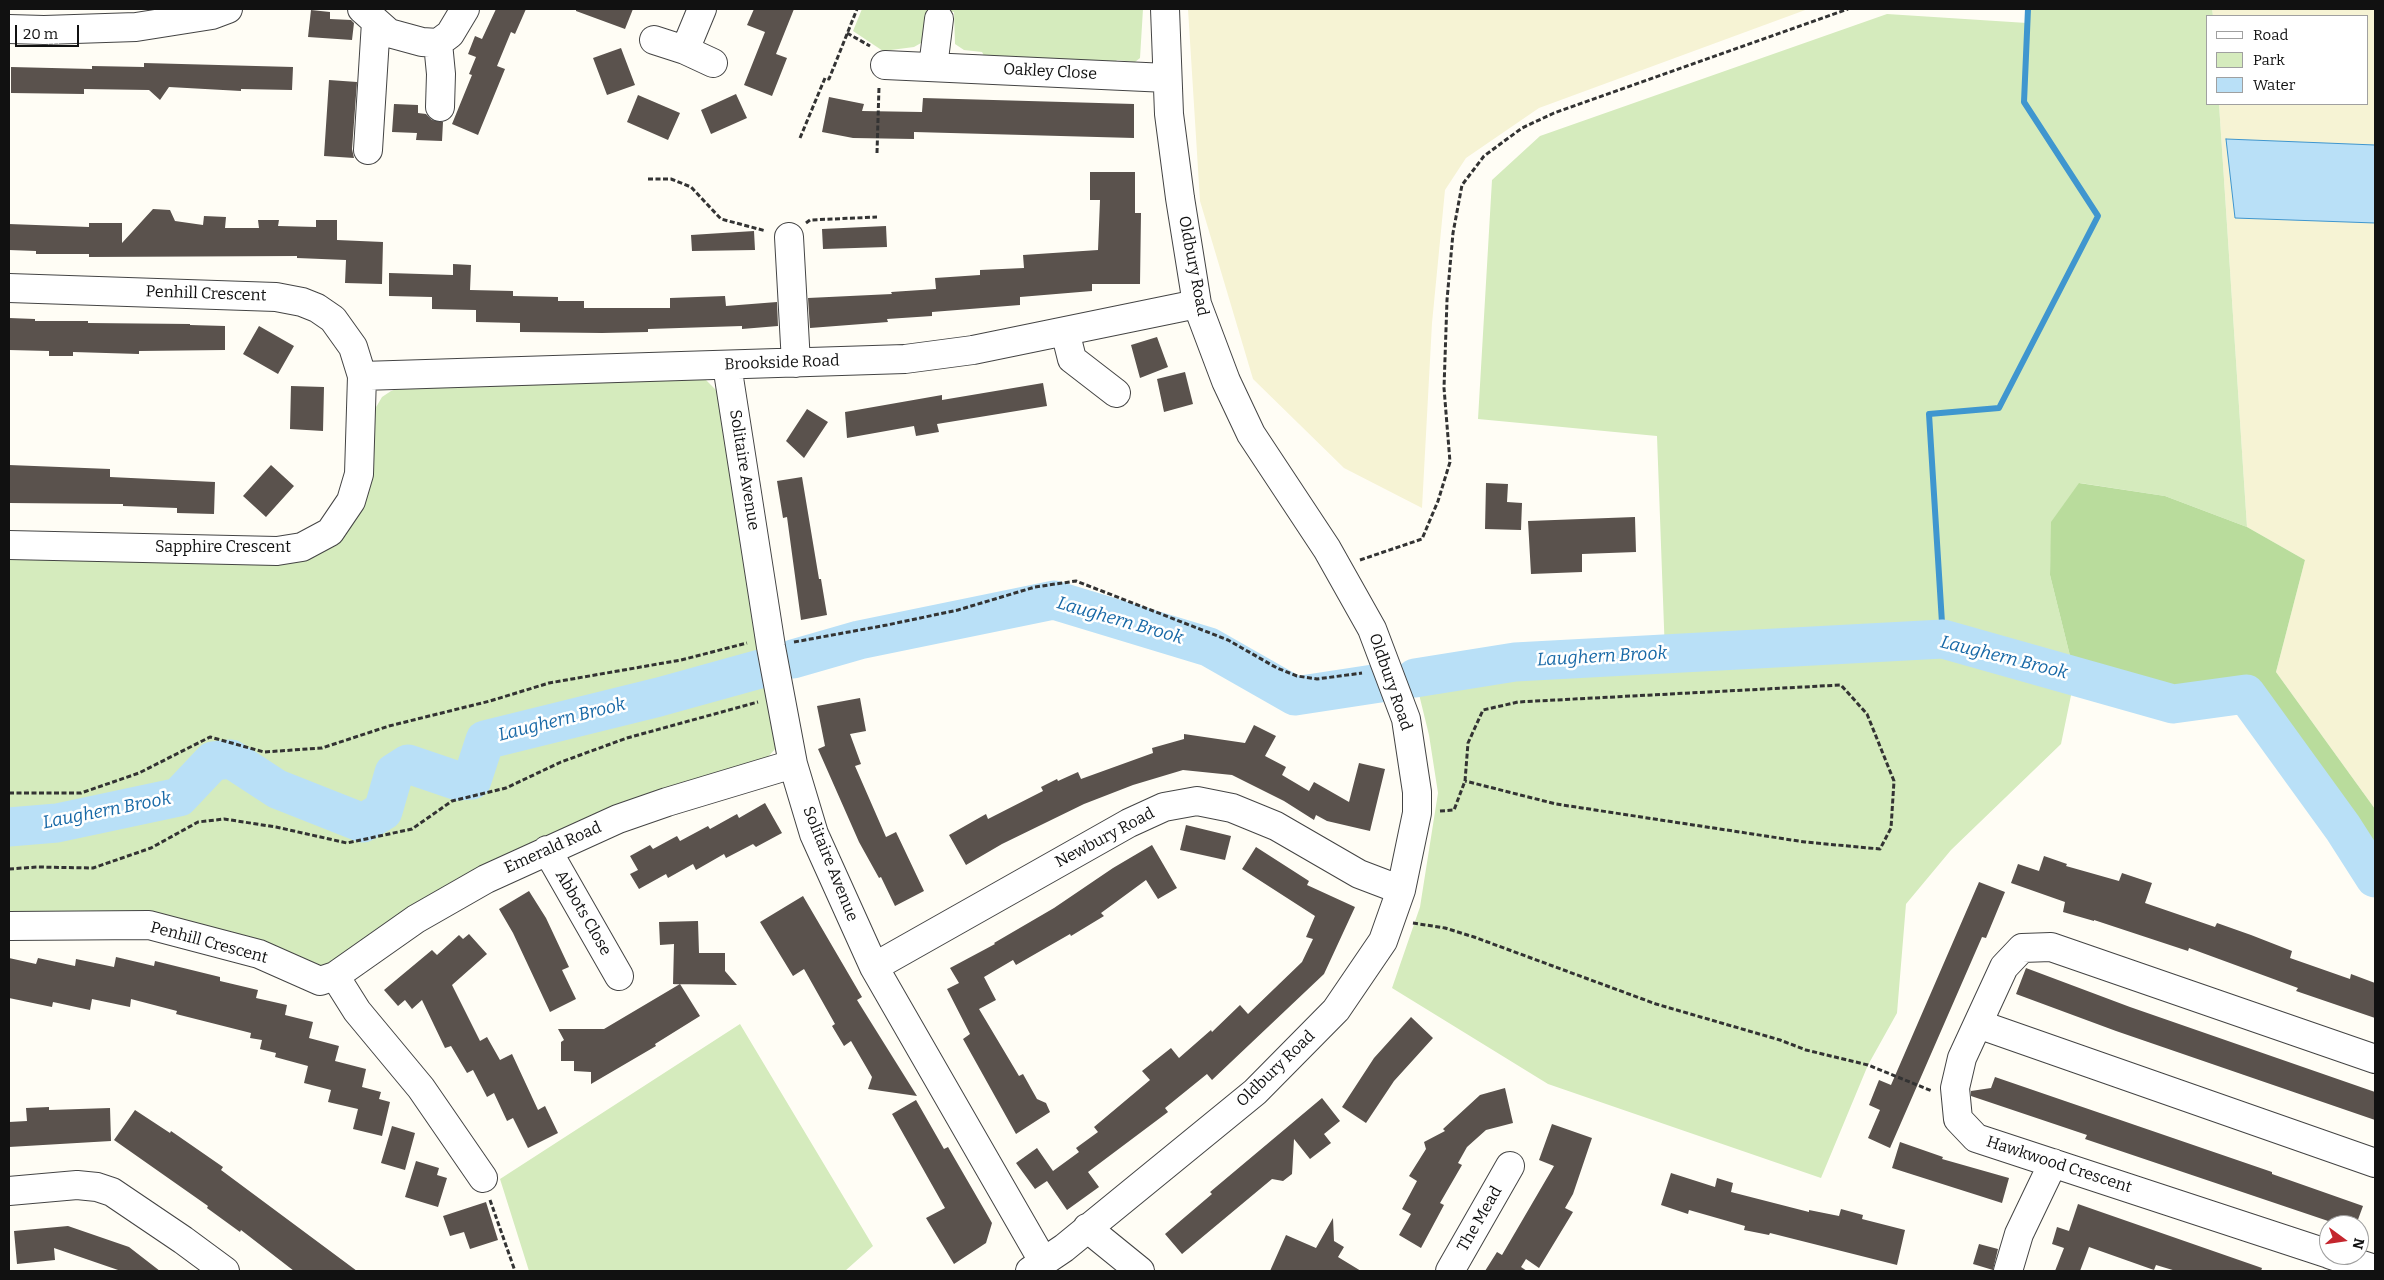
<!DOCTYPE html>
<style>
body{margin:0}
#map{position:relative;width:2384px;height:1280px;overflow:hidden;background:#fffdf5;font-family:Bitter,serif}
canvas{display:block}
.frame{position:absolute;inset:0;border:10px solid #111;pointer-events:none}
.legend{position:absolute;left:2206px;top:15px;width:162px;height:90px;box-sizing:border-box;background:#fff;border:1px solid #a0a0a0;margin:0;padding:6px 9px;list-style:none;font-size:15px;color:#111}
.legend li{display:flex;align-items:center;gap:10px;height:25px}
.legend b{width:25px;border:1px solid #a0a0a0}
.north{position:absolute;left:2319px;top:1215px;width:50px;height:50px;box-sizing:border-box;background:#fff;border:1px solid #a0a0a0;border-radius:50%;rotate:104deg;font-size:14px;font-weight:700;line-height:20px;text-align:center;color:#111}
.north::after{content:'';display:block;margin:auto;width:18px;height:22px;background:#c4262e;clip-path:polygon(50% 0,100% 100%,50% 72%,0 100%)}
.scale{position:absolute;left:15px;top:25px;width:64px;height:22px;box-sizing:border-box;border:2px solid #111;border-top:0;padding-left:6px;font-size:15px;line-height:18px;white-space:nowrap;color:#111;-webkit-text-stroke:4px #fff;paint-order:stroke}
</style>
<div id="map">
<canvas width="2384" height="1280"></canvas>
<div class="frame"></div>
<ul class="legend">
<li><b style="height:6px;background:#fff"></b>Road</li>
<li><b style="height:14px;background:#d5ebbd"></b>Park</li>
<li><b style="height:14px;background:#b9e0f7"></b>Water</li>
</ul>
<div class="north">N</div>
<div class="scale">20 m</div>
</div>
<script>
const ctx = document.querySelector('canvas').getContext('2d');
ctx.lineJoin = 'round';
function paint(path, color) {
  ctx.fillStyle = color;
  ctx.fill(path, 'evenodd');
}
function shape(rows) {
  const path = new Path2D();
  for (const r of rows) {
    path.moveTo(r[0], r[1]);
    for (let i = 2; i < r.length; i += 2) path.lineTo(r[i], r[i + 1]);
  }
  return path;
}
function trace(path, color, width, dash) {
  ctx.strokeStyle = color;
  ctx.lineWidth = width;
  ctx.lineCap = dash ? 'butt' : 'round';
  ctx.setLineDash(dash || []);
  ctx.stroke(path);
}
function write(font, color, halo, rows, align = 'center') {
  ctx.font = font + ' Bitter,serif';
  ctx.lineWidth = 5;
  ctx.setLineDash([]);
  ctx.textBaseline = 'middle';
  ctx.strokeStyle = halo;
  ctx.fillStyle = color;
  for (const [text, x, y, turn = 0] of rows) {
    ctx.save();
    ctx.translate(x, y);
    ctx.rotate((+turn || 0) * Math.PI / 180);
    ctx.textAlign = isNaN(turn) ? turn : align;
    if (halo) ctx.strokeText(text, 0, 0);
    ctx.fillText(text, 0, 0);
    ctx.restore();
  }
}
const farmland = shape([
 [1188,9,1808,9,1539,108,1466,158,1445,190,1432,323,1422,508,1344,468,1253,379,1200,201],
 [2212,9,2375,9,2375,809,2276,672,2305,560,2247,527,2219,104,2368,104,2368,16,2213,16]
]);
const green = shape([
 [862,9,1143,9,1140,58,1135,62,1117,60,1112,65,986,59,982,52,964,50,955,44,954,12,926,11,925,34,921,43,914,47,883,51,853,31],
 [2028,9,2212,9,2213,16,2208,16,2208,104,2219,104,2247,527,2165,496,2080,483,2052,522,2050,575,2075,676,2061,744,1951,850,1906,904,1897,1013,1868,1065,1821,1178,1548,1084,1392,988,1420,907,1438,793,1429,735,1415,678,1515,662,1665,654,1657,436,1478,419,1492,180,1540,136,1887,14,2027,23],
 [697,377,705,379,717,391,777,747,764,761,653,796,325,973,196,923,148,914,9,917,9,555,334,541,372,414,382,397,391,391,400,388],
 [740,1024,873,1246,845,1271,529,1271,500,1179]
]);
const forest = shape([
 [2079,483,2165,496,2247,527,2305,560,2276,672,2375,809,2375,878,2343,828,2246,694,2173,704,2075,676,2050,575,2051,522]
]);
const water = shape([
 [2226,139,2375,145,2375,223,2235,218,2226,139]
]);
const stream = shape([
 [1943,639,1929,414,1999,408,2098,216,2024,102,2028,9]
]);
const river = shape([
 [793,659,859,640,1054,600,1209,647,1295,696,1380,683],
 [1415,678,1515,662,1943,639,2173,704,2246,694,2343,828,2375,878],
 [9,827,57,823,179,797,213,761,231,759,277,789,363,823,383,811,394,773,408,764,458,781,472,780,485,740,659,697,760,669]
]);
const building = shape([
 [496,9,526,9,515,34,511,32,497,66,505,69,478,135,452,124,472,75,469,74,476,57,468,54,475,36,482,39],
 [576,9,633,9,625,29,576,11],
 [754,9,794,9,776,54,787,58,772,96,744,85,765,32,747,25],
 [311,10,330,12,330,19,351,20,354,23,352,40,308,37],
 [621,48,635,85,607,95,593,58],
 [144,63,293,67,292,90,241,89,241,91,169,87,160,100,149,90,84,89,84,94,11,93,11,67,92,69,92,66,144,67],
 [329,80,357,82,352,149,354,158,324,156],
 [736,94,747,118,711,134,701,110],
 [638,95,680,113,668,140,627,122],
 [829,97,864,104,862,111,922,112,923,98,1134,104,1134,138,914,132,914,139,853,138,822,132],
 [394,104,418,105,418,113,426,114,432,120,443,122,442,141,416,140,417,133,392,132],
 [1090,172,1135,172,1135,213,1141,213,1140,284,1092,284,1092,291,1020,297,1020,305,932,312,932,316,887,319,888,322,810,328,808,298,892,294,891,292,936,289,935,278,980,275,980,270,1024,268,1023,255,1098,250,1100,200,1090,200],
 [153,209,170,210,175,221,203,225,204,216,226,217,225,228,259,228,258,220,279,220,278,226,316,227,316,220,337,220,337,240,383,242,382,284,345,283,346,260,297,258,297,256,89,257,89,254,36,254,36,251,9,250,9,224,89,227,89,223,122,223,122,243],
 [886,226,887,247,823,249,822,229],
 [754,231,755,250,692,251,691,235],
 [453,264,471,265,470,290,513,291,513,296,558,297,558,301,584,301,584,308,670,308,670,298,725,296,726,306,777,302,778,326,742,329,742,326,648,329,648,332,602,333,520,332,520,323,476,322,476,310,432,309,432,297,389,296,389,273,453,275],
 [9,318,35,319,35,321,88,321,88,323,190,324,190,325,225,326,225,350,139,351,139,354,73,352,73,356,49,356,49,351,9,350],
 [259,326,294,346,278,374,243,354],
 [1157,337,1168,367,1140,378,1131,345],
 [1185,372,1193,404,1164,412,1157,379],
 [1043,383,1047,406,937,424,939,432,916,436,914,426,847,438,845,412,942,395,942,400],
 [291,386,324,387,323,431,290,429],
 [807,409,828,422,804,458,786,441],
 [9,465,110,469,110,477,215,482,214,514,177,513,177,508,123,506,123,504,9,503],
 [271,465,294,486,266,517,243,496],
 [802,477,819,579,821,579,827,615,801,620,787,517,783,518,777,481],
 [1486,483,1508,484,1507,502,1522,503,1521,530,1485,529],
 [1635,517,1636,552,1582,554,1582,572,1531,574,1528,521],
 [860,698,866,731,850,734,861,764,855,766,886,837,896,832,924,891,895,906,881,877,879,878,859,842,818,749,825,746,817,706],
 [1254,725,1276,736,1265,756,1286,767,1282,775,1309,791,1314,782,1349,802,1359,763,1385,769,1370,831,1327,821,1316,815,1314,820,1284,801,1232,775,1183,770,1133,785,1084,804,1002,844,966,865,949,835,986,814,988,819,1043,791,1041,787,1057,779,1058,781,1078,772,1081,779,1153,753,1152,748,1184,739,1184,734,1245,743],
 [765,803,782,833,756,847,753,844,726,858,724,854,696,870,693,864,668,878,666,874,639,889,630,874,638,870,630,856,650,845,653,849,677,836,680,841,708,826,710,829,737,814,739,818],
 [1186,825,1231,836,1225,860,1180,850],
 [1152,845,1177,888,1158,899,1146,880,1101,913,1104,916,1071,936,1070,934,1016,965,1013,960,984,977,996,1000,979,1009,1019,1076,1023,1074,1037,1099,1046,1103,1050,1112,1016,1134,963,1039,970,1034,947,989,959,983,950,968,995,944,994,943,1054,908,1113,868],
 [1256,847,1309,881,1307,885,1355,907,1324,974,1212,1080,1207,1074,1165,1108,1168,1112,1088,1172,1099,1187,1067,1210,1047,1181,1035,1189,1016,1163,1037,1148,1053,1171,1079,1152,1076,1148,1098,1132,1094,1127,1150,1080,1142,1071,1171,1048,1179,1058,1211,1030,1212,1032,1240,1005,1248,1014,1302,962,1313,939,1306,937,1315,916,1242,869],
 [2044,856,2067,864,2066,866,2119,881,2122,873,2152,883,2145,903,2215,927,2217,923,2251,935,2292,951,2290,958,2350,979,2351,974,2375,983,2375,1018,2296,991,2298,988,2189,948,2188,951,2094,920,2094,921,2063,912,2065,902,2011,883,2018,864,2039,871],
 [1979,882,2005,892,1986,938,1982,937,1890,1148,1868,1138,1880,1110,1869,1105,1879,1080,1891,1085],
 [529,891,546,918,569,967,562,970,576,999,550,1012,513,933,499,909],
 [803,896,862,997,857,1000,917,1096,868,1089,872,1077,851,1041,844,1046,832,1026,835,1024,804,969,793,976,760,922],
 [698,921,699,953,725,953,725,971,737,985,673,984,674,944,660,945,659,922],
 [469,934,487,954,452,985,480,1041,487,1037,500,1060,512,1054,538,1110,545,1106,558,1133,528,1148,513,1118,507,1121,494,1093,487,1097,473,1070,467,1073,451,1046,445,1048,422,1000,412,1009,405,1000,398,1006,384,990,432,950,437,955,459,935,463,939],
 [116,957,154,966,155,961,220,977,220,981,258,990,256,998,287,1005,285,1015,313,1022,309,1038,339,1046,335,1061,366,1069,362,1087,381,1092,379,1099,390,1102,382,1136,353,1129,358,1109,328,1102,331,1090,304,1083,308,1066,275,1057,276,1053,260,1049,262,1040,250,1038,251,1033,176,1014,177,1011,131,999,130,1007,92,999,90,1010,53,1002,52,1007,9,998,9,958,36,964,38,958,75,966,76,959,114,967],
 [2026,968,2130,1007,2375,1092,2375,1120,2116,1031,2016,994],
 [680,984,700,1016,655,1044,656,1046,591,1084,591,1072,574,1071,574,1061,561,1061,561,1042,564,1040,558,1029,604,1029],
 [1411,1017,1433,1038,1394,1081,1366,1123,1342,1107,1374,1058],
 [1995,1077,2272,1172,2272,1174,2363,1206,2356,1225,2340,1225,2085,1139,2087,1135,1971,1096,1971,1091,1991,1088],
 [1505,1088,1513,1123,1486,1130,1467,1147,1458,1163,1462,1165,1440,1203,1444,1205,1421,1248,1399,1235,1411,1214,1402,1209,1417,1181,1409,1176,1426,1149,1424,1142,1445,1131,1443,1129,1480,1095],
 [1322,1098,1340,1121,1324,1134,1331,1143,1310,1159,1294,1139,1292,1174,1283,1181,1272,1179,1182,1254,1165,1234,1212,1194,1210,1192],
 [916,1100,944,1149,948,1147,992,1223,986,1243,954,1264,926,1218,945,1208,892,1114],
 [49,1107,49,1110,110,1108,111,1141,9,1147,9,1122,27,1121,26,1108],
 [135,1110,170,1133,171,1131,223,1167,221,1170,357,1271,294,1271,241,1230,240,1232,207,1208,208,1206,114,1140],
 [1552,1124,1592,1138,1573,1194,1565,1208,1573,1212,1539,1268,1526,1259,1521,1267,1527,1271,1485,1271,1497,1252,1502,1255,1554,1166,1539,1160],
 [392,1126,415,1133,405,1170,381,1163],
 [1900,1142,1943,1157,1942,1159,2009,1178,2002,1203,1892,1168],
 [416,1161,439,1168,437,1175,447,1178,438,1207,405,1197],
 [1671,1173,1715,1187,1717,1178,1733,1183,1731,1192,1809,1212,1809,1210,1839,1216,1841,1209,1863,1215,1862,1219,1905,1230,1897,1265,1770,1233,1769,1235,1744,1230,1745,1226,1689,1210,1688,1214,1661,1205],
 [486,1202,498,1240,470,1249,464,1232,450,1236,443,1216],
 [2078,1204,2262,1268,2261,1271,2176,1271,2156,1265,2154,1270,2089,1247,2080,1271,2055,1271,2064,1248,2052,1244,2057,1227,2069,1231],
 [1333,1218,1334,1241,1344,1247,1338,1257,1361,1271,1270,1271,1286,1235,1316,1248],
 [68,1226,129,1247,160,1271,121,1271,54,1248,55,1260,17,1264,14,1231],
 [1979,1244,1998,1249,1993,1270,1973,1264]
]);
const path = shape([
 [847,33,870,46],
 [800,138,825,78,829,79,857,9],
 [877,153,879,87],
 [648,179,671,179,691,187,721,219,766,231],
 [806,223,810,220,877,217],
 [1360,560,1422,539,1438,501,1450,462,1444,388,1447,300,1453,233,1462,185,1484,156,1522,128,1554,113,1848,9],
 [794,642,887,625,958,610,1035,587,1076,581,1228,640,1277,668,1297,676,1317,679,1362,673],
 [9,793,81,793,139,773,210,737,264,752,322,748,389,726,490,701,549,683,681,660,747,643],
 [1440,811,1454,810,1465,781,1468,743,1483,710,1518,702,1841,685,1867,714,1894,781,1891,828,1880,849,1805,842,1556,804,1465,781],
 [9,869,37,867,93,868,151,848,198,822,224,819,276,827,347,843,412,829,452,801,506,788,561,762,627,738,758,702],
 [1413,923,1445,928,1474,937,1656,1004,1780,1040,1806,1050,1868,1065,1932,1091],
 [490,1200,515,1271]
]);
const minor = shape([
 [362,9,389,33,422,42,438,43,450,34,465,9],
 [702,9,685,50,713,63],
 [9,29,44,30,136,27,212,15,228,9],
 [654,40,685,50],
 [438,43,441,74,440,107],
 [885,65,1167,78],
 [933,67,939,19],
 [368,150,376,22],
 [789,237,796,363],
 [9,288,276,297,302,302,317,308,333,319,353,347,362,376,359,474,351,501,330,532,302,547,277,551,9,545],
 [1065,331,1072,359,1116,393],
 [727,365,771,647,793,764,814,834,874,967,1043,1261],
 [362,376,905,359,973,350,1197,304],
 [547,850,619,976],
 [9,926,149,925,259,954,320,981,335,976,357,1011,421,1088,483,1178],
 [874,967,1129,823,1164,807,1197,801,1232,808,1276,826,1359,874,1401,890],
 [335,976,416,919,486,879,618,819,667,802,793,764],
 [1978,1024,2375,1163],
 [9,1191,77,1185,97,1187,112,1192,183,1240,225,1271],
 [1087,1228,1140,1271],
 [2329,1254,1976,1138,1958,1119,1955,1088,1962,1058,2004,967,2022,948,2051,947,2375,1059],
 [2331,1255,2375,1269],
 [1030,1271,1064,1248,1255,1092,1336,1010,1383,941,1401,890,1417,813,1417,792,1406,719,1372,629,1327,549,1251,434,1226,381,1197,304,1180,198,1169,114,1165,9],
 [1450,1271,1510,1166],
 [2008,1271,2019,1234,2053,1163]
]);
const streetNames = [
 ["Oakley Close",1050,72,3],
 ["Oldbury Road",1193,266,79],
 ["Penhill Crescent",206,294,2],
 ["Brookside Road",782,363,-2],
 ["Solitaire Avenue",744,470,81],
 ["Sapphire Crescent",223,548],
 ["Oldbury Road",1390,682,71],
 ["Newbury Road",1105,838,-28],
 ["Emerald Road",553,848,-24],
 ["Solitaire Avenue",830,864,68],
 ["Abbots Close",583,913,60],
 ["Penhill Crescent",209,943,15],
 ["Oldbury Road",1276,1069,-44],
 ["Hawkwood Crescent",2059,1165,18],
 ["The Mead",1480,1219,-60]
];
const waterNames = [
 ["Laughern Brook",1120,621,16],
 ["Laughern Brook",1602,657,-3],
 ["Laughern Brook",2004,658,14],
 ["Laughern Brook",562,720,-14],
 ["Laughern Brook",107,811,-11]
];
paint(farmland, '#f6f3d4');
paint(green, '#d5ebbd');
paint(forest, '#b9dc9c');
paint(water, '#b9e0f7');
trace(water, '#3f96cf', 1);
trace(stream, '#3f96cf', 6);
trace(river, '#b9e0f7', 39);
paint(building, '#5a524d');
trace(minor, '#444', 30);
trace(path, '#333', 3, [5, 2.5]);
trace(minor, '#fff', 28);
write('16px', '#111', '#fff', streetNames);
write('italic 18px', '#1768a6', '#fff', waterNames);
</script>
